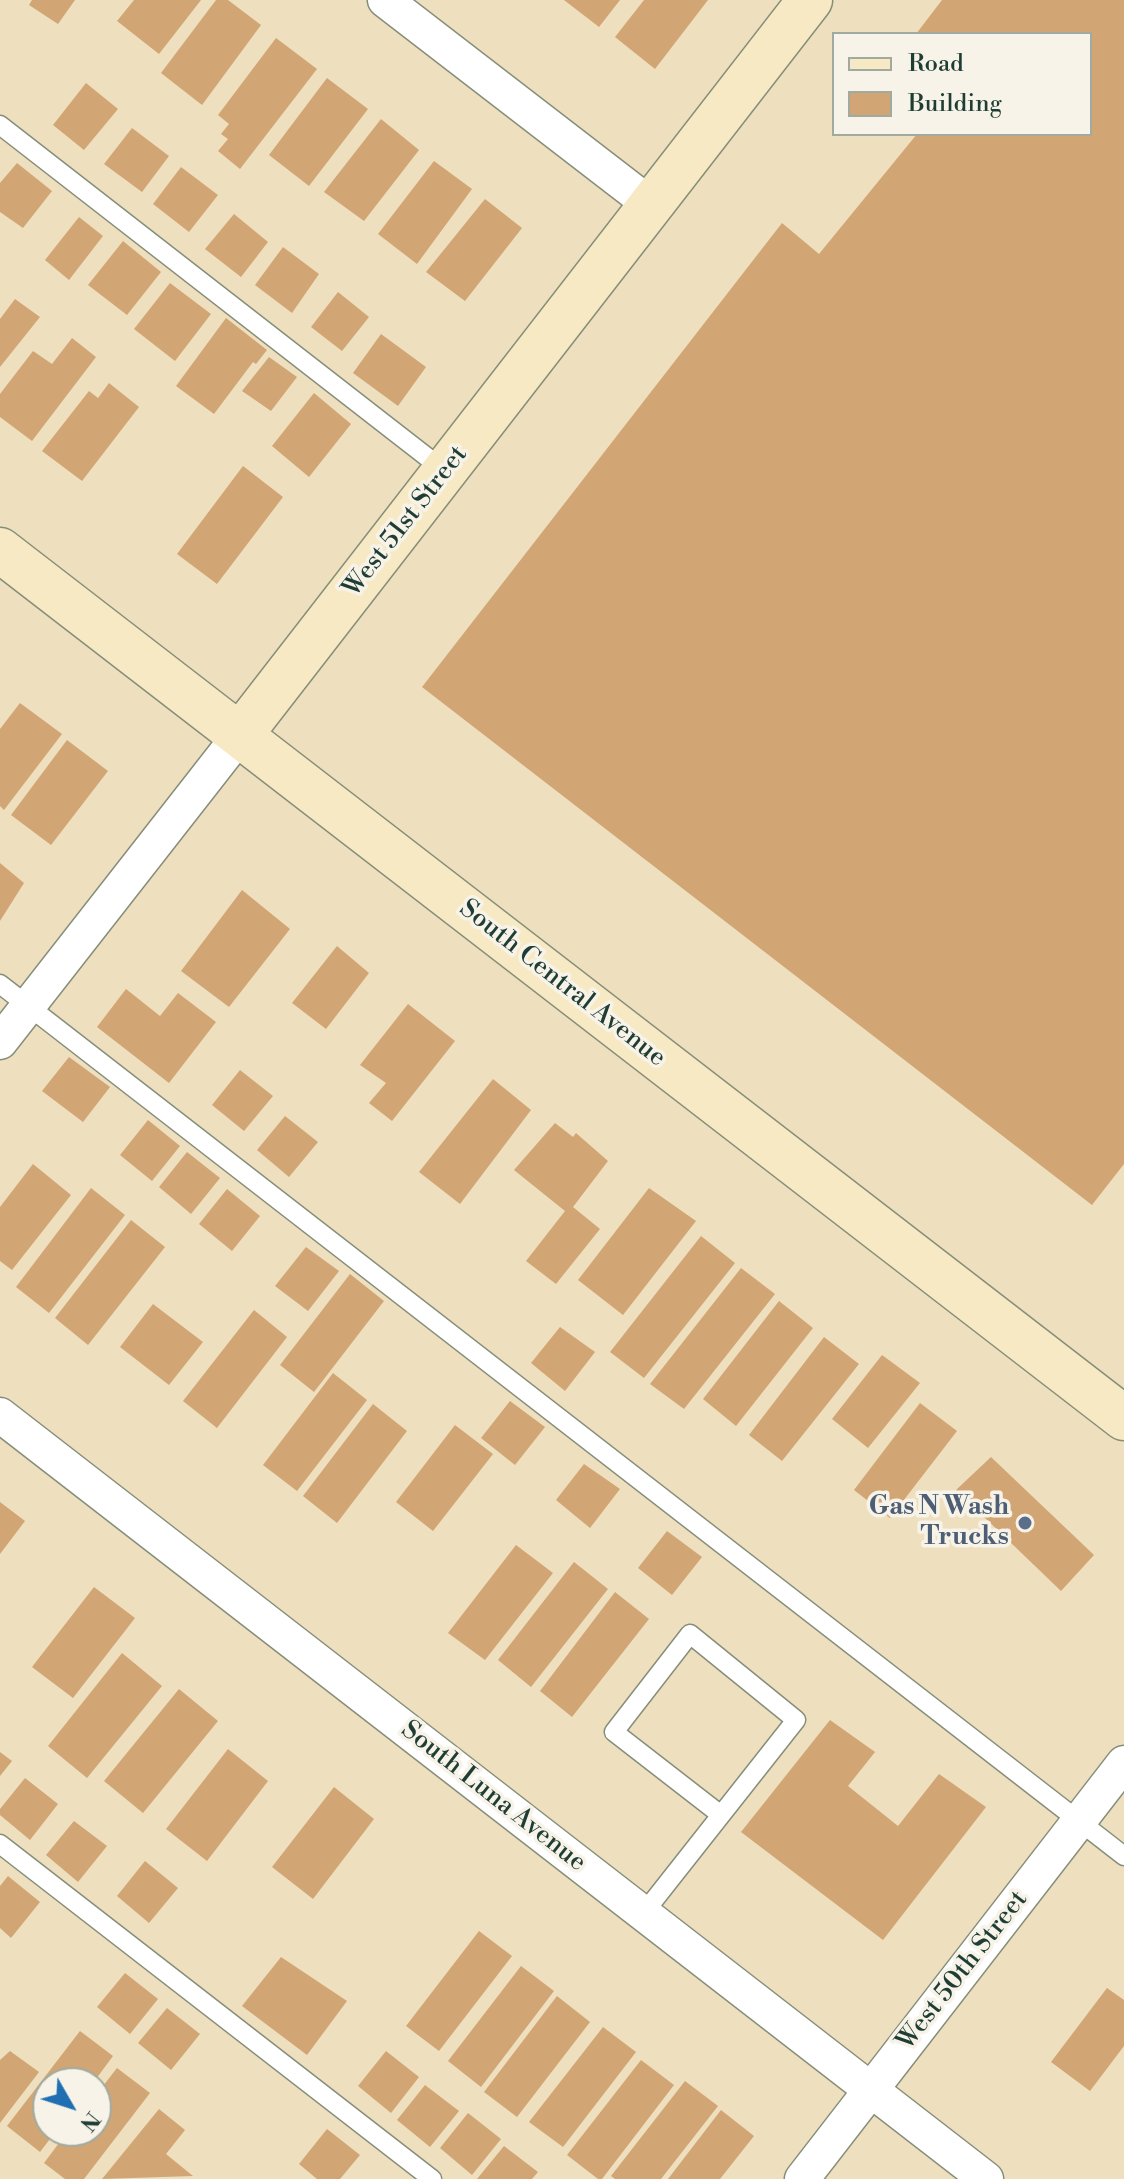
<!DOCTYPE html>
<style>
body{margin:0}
#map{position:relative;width:1124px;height:2179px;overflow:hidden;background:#eedfbf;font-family:"Libre Bodoni",serif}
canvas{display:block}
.legend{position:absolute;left:832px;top:32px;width:260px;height:104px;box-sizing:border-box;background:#f7f3e8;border:2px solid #a1aaa0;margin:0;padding:10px 14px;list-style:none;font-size:24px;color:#1f3d34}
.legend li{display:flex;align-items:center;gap:16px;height:40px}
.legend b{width:40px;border:2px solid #a1aaa0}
.north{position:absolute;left:32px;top:2067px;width:80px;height:80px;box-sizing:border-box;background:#f7f3e8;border:2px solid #a1aaa0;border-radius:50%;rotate:129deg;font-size:22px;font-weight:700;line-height:32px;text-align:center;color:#1f3d34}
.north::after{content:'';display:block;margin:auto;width:28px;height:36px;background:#1f6fb2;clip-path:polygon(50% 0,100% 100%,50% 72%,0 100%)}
</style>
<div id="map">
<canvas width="1124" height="2179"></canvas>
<ul class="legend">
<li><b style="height:10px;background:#f7e9c3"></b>Road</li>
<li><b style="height:22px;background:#d2a574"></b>Building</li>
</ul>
<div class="north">N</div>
</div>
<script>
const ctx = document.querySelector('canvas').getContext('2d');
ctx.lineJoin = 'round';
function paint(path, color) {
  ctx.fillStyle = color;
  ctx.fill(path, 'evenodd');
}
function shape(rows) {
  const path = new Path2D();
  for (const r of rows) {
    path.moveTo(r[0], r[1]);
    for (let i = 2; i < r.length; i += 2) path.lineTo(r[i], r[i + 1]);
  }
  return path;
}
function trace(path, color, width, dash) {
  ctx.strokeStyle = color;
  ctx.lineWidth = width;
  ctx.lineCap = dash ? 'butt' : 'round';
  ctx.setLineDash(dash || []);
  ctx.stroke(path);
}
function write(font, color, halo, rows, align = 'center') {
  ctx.font = font + ' "Libre Bodoni",serif';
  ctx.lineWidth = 7;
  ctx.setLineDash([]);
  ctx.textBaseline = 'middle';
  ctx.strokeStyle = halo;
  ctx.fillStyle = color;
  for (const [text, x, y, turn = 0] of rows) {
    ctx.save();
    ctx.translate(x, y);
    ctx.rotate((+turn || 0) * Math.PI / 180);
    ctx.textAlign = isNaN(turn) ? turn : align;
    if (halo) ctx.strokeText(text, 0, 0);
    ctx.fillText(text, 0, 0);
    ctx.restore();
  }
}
const building = shape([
 [32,0,75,0,58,24,29,5],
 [134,0,201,0,159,54,117,21],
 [216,0,228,0,261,25,202,105,161,73],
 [564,0,620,0,599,27],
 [644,0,708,0,655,69,615,37],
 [942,0,1124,0,1124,1164,1092,1205,422,687,782,223,819,254,917,134,1090,134,1090,34,916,34],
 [276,38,317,69,240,169,218,151,228,139,221,134,229,124,218,115],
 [327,78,368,109,309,186,269,155],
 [86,83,118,109,84,150,53,125],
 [381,119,419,150,364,221,324,192],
 [132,128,169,156,142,192,104,164],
 [434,161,472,189,417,264,378,234],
 [17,163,52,191,23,228,0,212,0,183],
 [181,167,218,195,189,232,153,204],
 [485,199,522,228,465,301,426,272],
 [234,214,268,242,241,277,205,249],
 [79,217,103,236,69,280,45,260],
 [123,241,161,272,127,315,88,285],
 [283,247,319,274,292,313,255,285],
 [170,283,211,314,175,361,134,329],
 [338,292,369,317,342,351,311,327],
 [15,299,40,317,0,367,0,319],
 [226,318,267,350,256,364,253,362,214,414,176,386],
 [381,334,426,367,398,406,353,373],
 [72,338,96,357,32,441,0,417,0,394,33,351,52,364],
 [269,357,297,377,271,411,242,391],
 [109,383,139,407,82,481,42,451,89,391,98,398],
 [314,393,351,424,309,477,272,446],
 [243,466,283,497,217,584,177,554],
 [20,703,62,734,4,810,0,806,0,729],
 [67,740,108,771,51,845,11,815],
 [0,863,24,883,0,921],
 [242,890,290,929,229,1007,181,971],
 [337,946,369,973,326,1029,292,1003],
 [126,989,160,1016,178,993,216,1022,169,1083,97,1027],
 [408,1004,455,1041,392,1121,369,1103,386,1083,360,1065],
 [69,1057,110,1087,83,1122,42,1091],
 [240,1070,273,1096,244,1131,212,1105],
 [493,1079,531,1110,460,1204,419,1172],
 [285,1116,318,1142,289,1177,257,1150],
 [148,1120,180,1146,152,1181,120,1155],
 [555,1123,573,1137,576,1133,608,1161,573,1207,600,1229,556,1284,526,1261,565,1211,514,1170],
 [187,1152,220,1178,191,1214,159,1187],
 [33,1164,71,1195,12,1270,0,1261,0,1207],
 [91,1188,125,1215,49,1313,16,1287],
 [649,1188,696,1221,623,1315,578,1280],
 [227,1189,260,1216,232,1251,199,1224],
 [131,1220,165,1247,88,1345,55,1318],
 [701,1236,735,1263,644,1378,610,1352],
 [306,1247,339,1271,308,1311,275,1286],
 [741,1268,775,1294,684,1409,650,1384],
 [350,1274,384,1301,314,1392,280,1365],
 [779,1301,813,1328,736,1426,703,1399],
 [153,1304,203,1342,169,1385,120,1347],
 [254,1310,287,1337,217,1428,183,1401],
 [560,1327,595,1352,565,1391,531,1363],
 [824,1337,859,1364,782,1461,749,1435],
 [882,1355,920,1383,868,1448,832,1419],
 [333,1373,367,1400,297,1491,263,1465],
 [510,1401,545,1427,515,1465,481,1438],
 [920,1403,957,1431,890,1518,854,1490],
 [373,1404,407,1431,337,1523,303,1496],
 [455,1425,493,1454,433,1531,396,1502],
 [991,1457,1094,1555,1061,1591,956,1490],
 [584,1464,620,1489,590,1528,556,1500],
 [0,1502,25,1521,0,1554],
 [667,1531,702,1557,672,1595,638,1568],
 [516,1545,553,1573,485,1660,448,1633],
 [574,1562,608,1589,531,1687,498,1660],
 [94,1587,135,1618,73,1698,32,1667],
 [615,1592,649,1619,572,1717,540,1691],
 [122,1653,162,1686,87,1778,48,1746],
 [179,1689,218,1721,143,1813,104,1781],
 [830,1720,875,1752,848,1786,898,1826,939,1774,986,1807,883,1940,741,1832],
 [228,1749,268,1781,207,1861,166,1829],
 [0,1752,12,1761,0,1776],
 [25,1778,58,1804,30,1840,0,1815,0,1809],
 [334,1787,374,1819,313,1899,272,1867],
 [74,1821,107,1846,78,1882,46,1855],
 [145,1861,178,1888,149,1923,117,1896],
 [8,1876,40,1902,11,1938,0,1928,0,1886],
 [479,1931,512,1956,439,2051,406,2026],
 [281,1957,347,2001,307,2055,242,2006],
 [521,1966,554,1991,481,2087,448,2061],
 [125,1973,158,1999,130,2034,97,2007],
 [1107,1988,1124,2000,1124,2046,1090,2091,1051,2062],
 [557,1996,590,2022,517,2117,484,2092],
 [167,2008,200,2034,171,2070,138,2043],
 [603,2027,636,2052,563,2147,529,2122],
 [80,2031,113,2056,93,2083,48,2083,48,2131,56,2131,40,2152,7,2126],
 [10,2051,39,2072,0,2123,0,2060],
 [386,2051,419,2077,391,2113,358,2086],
 [641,2060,674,2085,602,2179,598,2179,567,2155],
 [117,2068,150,2093,84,2179,65,2179,44,2163,68,2131,96,2131,96,2095],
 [685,2081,718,2106,661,2179,615,2179,611,2176],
 [425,2085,459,2111,430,2147,397,2120],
 [159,2109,185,2130,166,2154,193,2176,102,2179],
 [721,2110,754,2136,720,2179,668,2179],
 [468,2113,501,2139,472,2175,440,2148],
 [327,2129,360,2155,340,2179,317,2179,299,2164],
 [504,2146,538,2172,532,2179,477,2179]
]);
const lane = shape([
 [0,125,445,471],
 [0,984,1124,1856],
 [0,1844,432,2179],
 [643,1914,796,1720,690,1634,614,1732,721,1815]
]);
const street = shape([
 [385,0,651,205],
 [0,1042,240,735],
 [0,1415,986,2179],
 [802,2179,1124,1763]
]);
const secondary = shape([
 [0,550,1124,1418],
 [240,735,810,0]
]);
const markers = [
 [1025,1523,8,"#5c6f8a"]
];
const streetNames = [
 ["West 51st Street",406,522,-52],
 ["South Central Avenue",562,984,38],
 ["South Luna Avenue",493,1797,38],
 ["West 50th Street",963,1971,-52]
];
const serviceNames = [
 ["Gas N Wash",1009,1508],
 ["Trucks",1009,1538]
];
paint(building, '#d2a574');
trace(lane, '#868e7a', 21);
trace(street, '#868e7a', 37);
trace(secondary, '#868e7a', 47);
trace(lane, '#fff', 18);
trace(street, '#fff', 34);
trace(secondary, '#f7e9c3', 44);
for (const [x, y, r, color] of markers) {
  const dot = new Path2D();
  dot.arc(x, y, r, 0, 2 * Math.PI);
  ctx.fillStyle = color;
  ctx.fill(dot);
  trace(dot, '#f7f3e8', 3);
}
write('26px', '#1f3d34', '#f7f3e8', streetNames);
write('bold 26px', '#4e5e75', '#f7f3e8', serviceNames, 'right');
</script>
